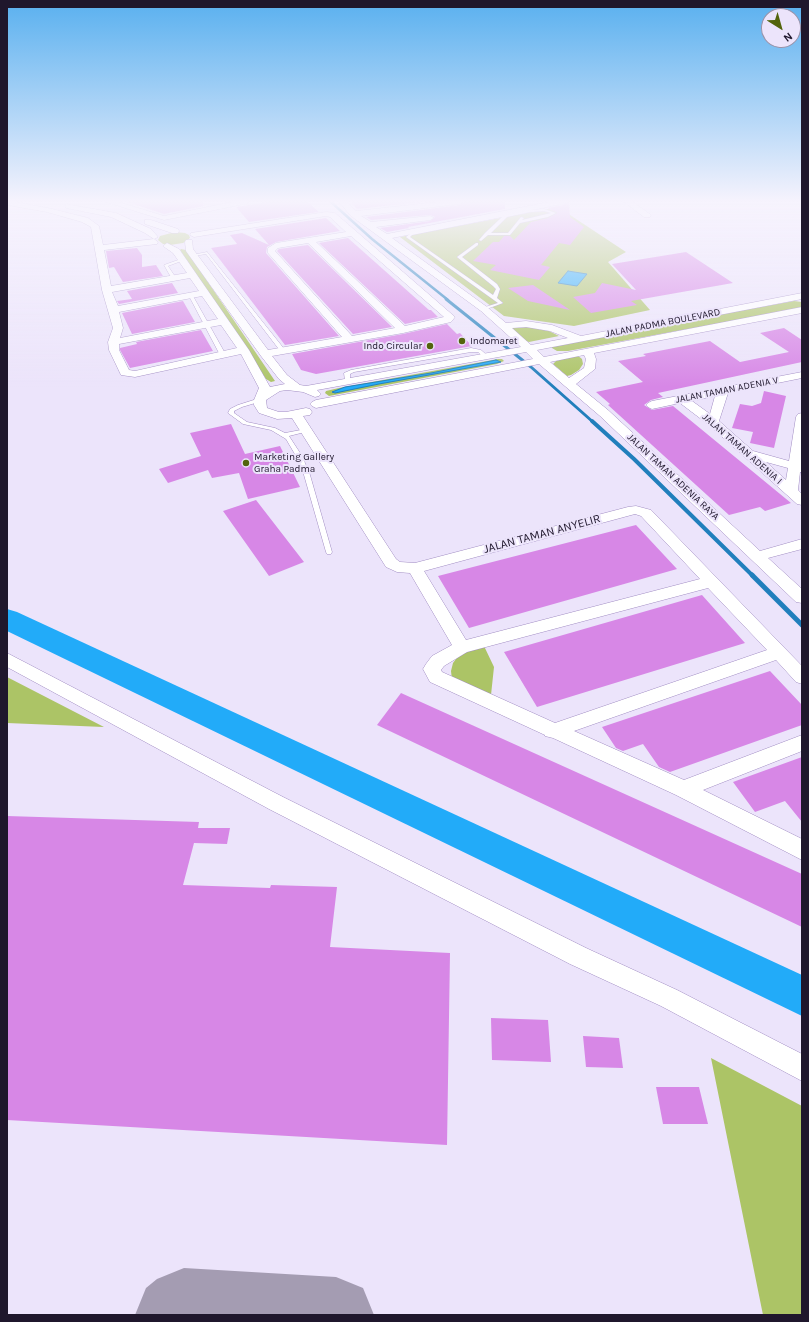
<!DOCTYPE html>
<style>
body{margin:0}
#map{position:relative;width:809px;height:1322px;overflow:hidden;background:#ece4fb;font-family:Karla,sans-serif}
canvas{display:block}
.frame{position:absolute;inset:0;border:8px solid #1f172c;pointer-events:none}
.north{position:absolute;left:761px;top:8px;width:40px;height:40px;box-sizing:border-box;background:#ece4fb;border:1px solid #9a92a8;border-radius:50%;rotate:143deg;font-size:11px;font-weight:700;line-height:16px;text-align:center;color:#1f172c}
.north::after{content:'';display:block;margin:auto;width:14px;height:18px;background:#53640c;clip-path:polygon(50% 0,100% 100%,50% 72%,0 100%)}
</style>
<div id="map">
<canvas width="809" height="1322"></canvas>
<div class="frame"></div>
<div class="north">N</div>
</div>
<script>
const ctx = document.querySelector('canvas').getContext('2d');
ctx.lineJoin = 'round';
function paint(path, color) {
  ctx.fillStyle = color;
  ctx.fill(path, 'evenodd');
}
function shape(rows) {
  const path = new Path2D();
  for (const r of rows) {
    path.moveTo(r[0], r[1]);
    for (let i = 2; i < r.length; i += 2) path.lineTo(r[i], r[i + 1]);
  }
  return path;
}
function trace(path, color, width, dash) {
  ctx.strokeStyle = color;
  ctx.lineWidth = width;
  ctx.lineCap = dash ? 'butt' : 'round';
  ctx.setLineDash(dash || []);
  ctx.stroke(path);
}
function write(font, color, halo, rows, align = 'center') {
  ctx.font = font + ' Karla,sans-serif';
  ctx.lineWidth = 4;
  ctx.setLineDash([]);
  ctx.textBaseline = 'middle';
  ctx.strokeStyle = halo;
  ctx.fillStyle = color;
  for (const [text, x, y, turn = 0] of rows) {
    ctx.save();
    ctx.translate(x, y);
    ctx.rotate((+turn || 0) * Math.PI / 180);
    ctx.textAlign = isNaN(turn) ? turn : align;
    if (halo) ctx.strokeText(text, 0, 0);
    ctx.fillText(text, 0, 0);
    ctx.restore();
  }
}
const green = shape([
 [558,207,626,252,608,262,650,310,574,326,504,316,400,237],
 [175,232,185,233,189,235,190,238,183,243,170,245,163,244,158,240,160,236],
 [181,249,186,250,191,257,275,381,271,382,266,379,180,250],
 [794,301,802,302,802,308,568,351,557,351,552,348,552,346,562,343],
 [528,327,549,331,559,336,529,342,523,340,509,328],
 [577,355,582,359,583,364,579,370,571,375,567,376,553,364,556,361],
 [498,359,502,359,504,361,497,364,329,396,325,393,326,391,339,388],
 [484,646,494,667,491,695,452,680,451,671,453,663,459,655],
 [7,677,104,727,7,723],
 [711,1058,802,1106,802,1315,763,1315]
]);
const water = shape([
 [568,271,587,274,577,286,558,283,568,271],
 [496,360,501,362,379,384,335,393,332,392,345,387,431,373,496,360]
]);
const streamFar3 = shape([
 [331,202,372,239,448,300]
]);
const streamFar2 = shape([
 [446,299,531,367,593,422]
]);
const streamFar1 = shape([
 [592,421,634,459,753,576]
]);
const stream = shape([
 [752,575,802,625]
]);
const river = shape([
 [7,609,17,612,802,975,802,1016,7,631,7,609]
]);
const taxiway = shape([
 [184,1268,336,1277,363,1288,374,1315,135,1315,146,1288,157,1279,184,1268]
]);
const building = shape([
 [127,202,203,202,204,206,164,214],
 [268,202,308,202,319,212,249,222,236,207],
 [351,202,421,202,357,209],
 [464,202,505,202,505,209,408,227,409,228,387,232,380,228,430,221,435,217,430,215,371,220,366,217,459,205],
 [567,202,569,202,570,217,584,227,570,245,559,243,541,265,550,267,539,280,490,270,496,265,473,261,493,242,499,242,504,236,510,236,514,240,531,222,548,218,557,213,556,212,547,208,562,205],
 [326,218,340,231,276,242,267,247,266,253,339,336,285,345,211,248,237,244,230,235,242,233,269,245,255,229],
 [348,238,429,310,431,310,438,317,405,324,319,243],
 [308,245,392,327,353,334,277,251,279,249],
 [137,248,142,255,142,267,156,265,163,276,123,282,114,267,109,268,106,251],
 [686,252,733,283,631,301,637,305,591,313,573,297,595,293,602,283,636,290,612,264],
 [172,283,178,293,119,304,117,301,132,299,127,291],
 [533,285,570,310,528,301,508,288],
 [183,301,195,322,132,334,122,313],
 [447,324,457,334,460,333,472,346,316,374,301,370,292,354,403,334],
 [784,328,802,340,802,362,658,393,663,397,651,400,644,405,652,410,673,406,791,503,765,511,760,507,729,515,608,405,610,404,596,392,643,382,618,361,646,356,643,354,710,341,740,362,789,352,760,333],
 [201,330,213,351,130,368,120,350,120,348,137,344,136,342],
 [764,391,786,396,774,448,750,443,753,432,732,428,740,404,752,406,761,403],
 [231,424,245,454,280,446,300,487,248,499,239,473,212,478,208,470,168,483,159,469,201,456,190,433],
 [256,500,304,562,269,576,223,511],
 [636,525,677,569,469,628,438,576],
 [702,595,745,643,537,707,504,652],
 [770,671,802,705,802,725,670,772,659,767,643,744,623,751,616,748,602,727],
 [401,693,802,874,802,927,377,725],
 [802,757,802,822,785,801,755,812,733,782],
 [7,816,199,822,198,828,230,828,227,844,194,843,183,885,270,888,271,885,337,887,330,947,450,953,447,1145,7,1120],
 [491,1018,548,1020,551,1062,492,1060],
 [583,1036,619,1038,623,1068,586,1067],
 [656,1087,699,1087,708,1124,663,1124]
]);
const lane = shape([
 [544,209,556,213,548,217,520,223,510,235,488,235,481,241,479,240,485,233,502,217,412,235,410,237,493,295,496,289,493,286,457,257,476,243,478,243,478,245,462,257,497,284,500,289,497,298,503,303,484,310,482,309,482,308,498,303,406,237,411,233,530,210,544,209],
 [544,211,551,213,522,220,524,218,521,217,508,233,491,233,507,217,530,212,544,211],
 [207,252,285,350,285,352,281,352,206,254,194,256,192,255,207,252],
 [181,259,184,260,168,266,176,278,172,279,164,265,181,259],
 [189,295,193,296,226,355,225,356,220,355,189,296,189,295],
 [471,348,481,350,489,357,484,358,478,352,471,352,354,372,350,374,350,382,345,381,344,373,351,370,471,348],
 [260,398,263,400,262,401,242,407,234,411,234,413,247,422,275,428,285,433,306,429,309,431,289,436,302,456,310,475,332,552,331,554,327,554,326,552,304,475,296,456,286,439,271,430,243,424,228,413,230,409,238,405,260,398]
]);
const street = shape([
 [7,202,16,202,48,208,88,218,99,226,103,245,154,239,145,233,111,217,66,208,66,204,116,213,151,229,158,237,154,239,158,242,157,244,104,250,111,286,187,273,173,253,163,246,167,243,179,249,249,350,270,387,285,384,279,379,261,356,186,251,185,242,186,240,192,240,193,249,268,350,342,337,268,253,268,248,276,243,346,232,330,217,326,216,194,237,190,235,191,233,326,212,335,213,455,317,451,322,403,333,272,356,287,375,300,385,306,386,521,347,481,311,351,216,339,202,347,202,356,211,437,202,463,202,459,204,361,216,371,222,430,216,434,218,430,220,376,227,387,234,549,202,566,202,562,204,392,238,487,307,506,323,526,321,552,325,581,336,802,293,802,299,537,350,544,357,802,307,802,313,594,353,596,359,595,369,576,384,608,410,760,551,802,539,802,549,768,558,802,589,802,603,796,602,600,416,539,364,316,408,312,406,310,404,312,402,316,400,533,359,526,352,317,390,321,394,319,396,315,397,303,392,287,390,280,391,266,400,267,408,279,412,286,412,306,408,310,409,312,412,310,415,303,416,396,559,400,562,415,563,628,507,636,506,651,510,802,666,802,684,796,682,776,660,574,731,684,780,802,735,802,751,703,790,802,839,802,860,676,795,553,738,545,736,545,735,430,682,423,669,426,664,432,656,452,645,410,573,397,572,386,567,292,418,277,419,259,413,254,405,254,400,259,388,241,354,135,377,121,375,109,350,108,342,113,328,102,290,91,227,82,222,47,212,7,205,7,202],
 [351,236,444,317,405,326,316,242,351,236],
 [308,243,395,328,352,336,275,251,278,248,308,243],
 [190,278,199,291,118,306,112,292,190,278],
 [202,296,218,319,120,338,123,328,119,312,202,296],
 [221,325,237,348,135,371,129,370,119,350,119,344,221,325],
 [526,327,550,331,568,338,531,345,512,328,526,327],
 [584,355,586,359,584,368,569,378,550,362,584,355],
 [635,514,641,516,700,579,466,640,424,571,635,514],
 [708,588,767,650,555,723,442,672,441,670,444,666,467,652,708,588],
 [106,202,119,202,164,216,232,202,249,202,245,204,164,220,106,202],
 [624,202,633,202,651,215,650,217,644,217,624,202],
 [145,220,151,220,178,229,179,231,178,233,172,233,145,224,145,220],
 [802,372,802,378,728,393,719,421,753,451,789,461,796,417,798,414,802,413,802,472,800,472,798,490,802,494,802,505,797,504,709,425,680,403,652,409,648,407,646,405,648,403,652,401,802,372],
 [715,396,710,414,692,401,715,396],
 [766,462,788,468,786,480,766,462],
 [7,653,283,797,586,948,677,990,802,1054,802,1081,661,1006,570,964,269,809,7,667,7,653]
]);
const markers = [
 [462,341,4,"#53640c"],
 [430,346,4,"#53640c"],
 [246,463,4,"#53640c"]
];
const farStreetnames = [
 ["JALAN PADMA BOULEVARD",663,323,-11],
 ["JALAN TAMAN ADENIA V",727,390,-11],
 ["JALAN TAMAN ADENIA I",742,449,41],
 ["JALAN TAMAN ADENIA RAYA",673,477,43]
];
const farPoinames = [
 ["Indomaret",470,341],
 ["Indo Circular",422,346,"right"],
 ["Marketing Gallery",254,457],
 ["Graha Padma",254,469]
];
const streetNames = [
 ["JALAN TAMAN ANYELIR",542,534,-15]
];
paint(green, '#acc466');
paint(water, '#22abf9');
trace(water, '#217fbc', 1);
trace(streamFar3, '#217fbc', 2.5);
trace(streamFar2, '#217fbc', 3);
trace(streamFar1, '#217fbc', 4);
trace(stream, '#217fbc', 5);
paint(river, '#22abf9');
paint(taxiway, '#a49cb2');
paint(building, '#d787e6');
trace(lane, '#a18dc3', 1);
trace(street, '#a18dc3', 1);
paint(lane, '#fff');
paint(street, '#fff');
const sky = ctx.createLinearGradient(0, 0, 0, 387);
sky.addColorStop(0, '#59b0ef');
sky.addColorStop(0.52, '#f6f3fd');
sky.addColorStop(1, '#f6f3fd00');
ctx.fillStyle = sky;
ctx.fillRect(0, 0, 809, 387);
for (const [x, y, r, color] of markers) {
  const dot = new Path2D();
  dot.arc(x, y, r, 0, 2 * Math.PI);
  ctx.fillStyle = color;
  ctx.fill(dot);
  trace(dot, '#ece4fb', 1.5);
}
write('10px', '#1f172c', '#ece4fb', farStreetnames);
write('10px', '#1f172c', '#ece4fb', farPoinames, 'left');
write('12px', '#1f172c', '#ece4fb', streetNames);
</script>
